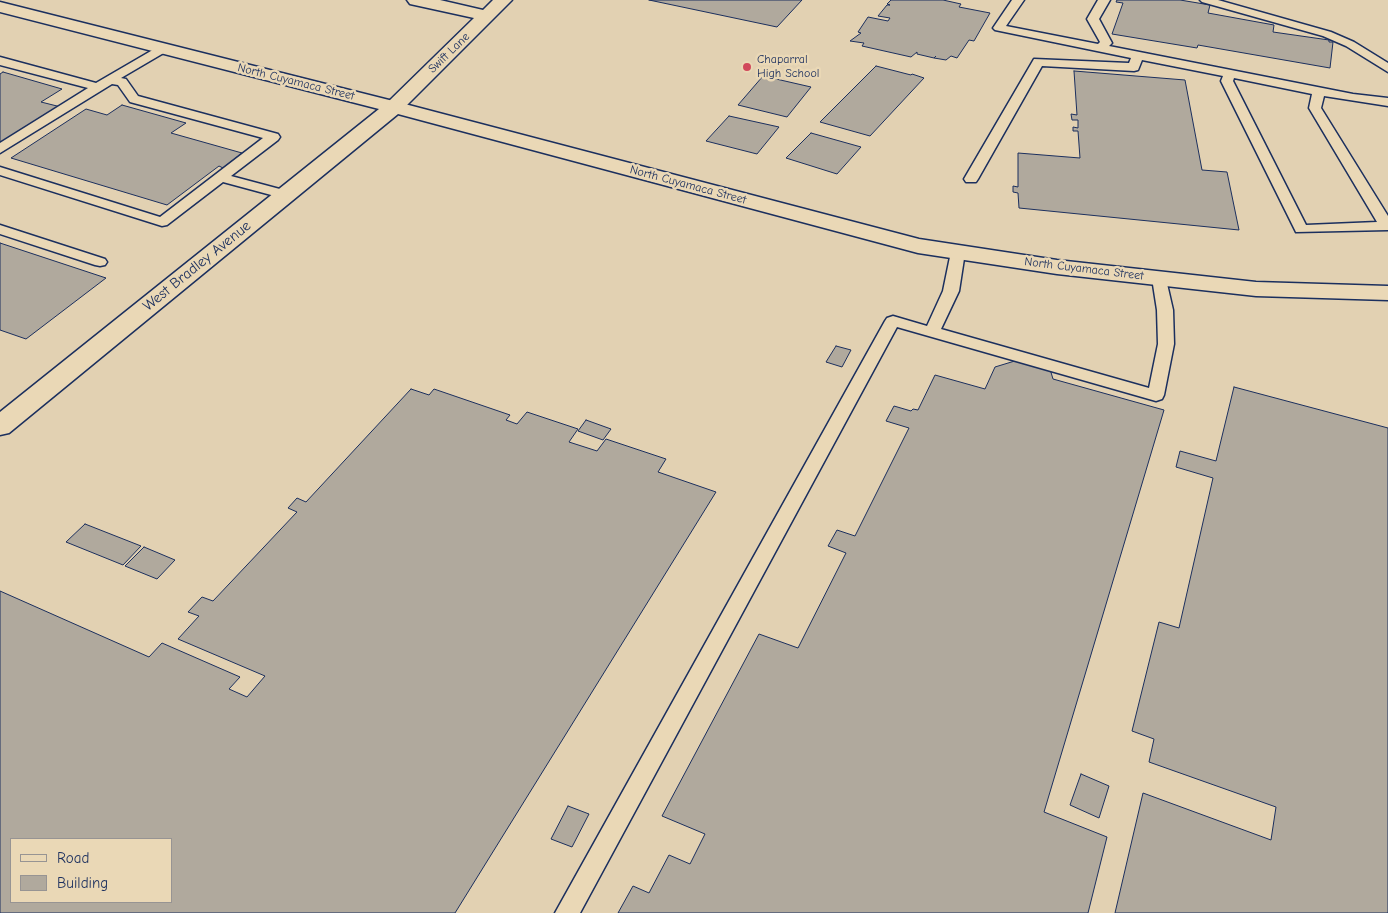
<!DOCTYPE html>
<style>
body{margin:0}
#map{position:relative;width:1388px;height:913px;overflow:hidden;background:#e2d1b2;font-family:"Comic Neue",sans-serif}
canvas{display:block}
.legend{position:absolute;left:10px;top:838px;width:162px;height:65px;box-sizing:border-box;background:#ead8b6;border:1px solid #979493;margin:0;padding:6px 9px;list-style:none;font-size:15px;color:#1b2f5e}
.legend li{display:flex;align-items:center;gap:10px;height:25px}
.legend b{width:25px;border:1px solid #979493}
</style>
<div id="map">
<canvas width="1388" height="913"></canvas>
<ul class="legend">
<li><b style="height:6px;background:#ead8b6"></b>Road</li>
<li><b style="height:14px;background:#b0a99d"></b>Building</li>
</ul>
</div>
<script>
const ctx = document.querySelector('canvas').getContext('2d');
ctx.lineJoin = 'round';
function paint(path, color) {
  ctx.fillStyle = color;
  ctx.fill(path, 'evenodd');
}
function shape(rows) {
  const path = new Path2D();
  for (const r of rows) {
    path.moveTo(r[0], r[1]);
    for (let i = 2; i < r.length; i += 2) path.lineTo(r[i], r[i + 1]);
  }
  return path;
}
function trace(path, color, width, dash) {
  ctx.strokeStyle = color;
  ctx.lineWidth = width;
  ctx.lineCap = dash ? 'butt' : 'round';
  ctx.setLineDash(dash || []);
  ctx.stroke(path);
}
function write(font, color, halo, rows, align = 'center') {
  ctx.font = font + ' "Comic Neue",sans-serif';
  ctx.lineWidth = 5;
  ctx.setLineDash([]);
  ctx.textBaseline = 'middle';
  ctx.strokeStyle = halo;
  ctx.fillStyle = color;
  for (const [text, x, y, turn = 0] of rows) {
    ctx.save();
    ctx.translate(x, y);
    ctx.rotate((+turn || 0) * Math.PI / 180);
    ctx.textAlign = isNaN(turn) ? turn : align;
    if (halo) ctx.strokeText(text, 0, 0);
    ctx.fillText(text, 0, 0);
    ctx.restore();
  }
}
const building = shape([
 [649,0,802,0,777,27,649,0],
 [891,0,943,0,961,4,959,7,990,13,974,41,969,40,957,58,951,56,946,60,934,58,936,56,934,58,917,54,917,52,911,57,862,46,864,43,850,41,861,33,858,32,868,17,888,21,890,18,878,16,887,5,890,5,887,4,891,0],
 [1117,0,1180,0,1210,5,1208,13,1274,25,1273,32,1329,40,1329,42,1333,42,1330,68,1198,45,1197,48,1112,34,1123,3,1116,2,1117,0],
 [876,66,911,75,912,74,924,78,870,136,820,122,876,66],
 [1074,71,1185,80,1202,170,1227,172,1239,230,1019,208,1018,193,1013,192,1013,186,1018,187,1018,153,1080,158,1078,131,1073,131,1073,127,1078,128,1078,120,1072,120,1071,114,1077,115,1074,71],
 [3,72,62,89,41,102,61,107,0,145,0,74,3,72],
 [763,76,811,87,787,117,738,105,763,76],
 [122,105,186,123,171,133,242,153,223,168,219,166,167,205,11,158,86,109,107,115,122,105],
 [729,116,779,127,757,154,706,141,729,116],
 [811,133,861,147,837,174,786,158,811,133],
 [0,243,106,278,26,339,0,330,0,243],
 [836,346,851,350,842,367,826,362,836,346],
 [1018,360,1050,369,1053,379,1164,410,1044,812,1107,837,1088,913,618,913,633,886,649,893,669,855,690,864,705,834,662,816,759,634,798,648,846,553,828,546,837,530,855,536,909,428,886,421,894,406,911,411,913,409,918,410,935,375,985,389,995,367,1018,360],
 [1234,387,1388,428,1388,913,1115,913,1143,793,1271,840,1276,807,1149,762,1154,739,1132,731,1159,622,1179,628,1213,478,1176,467,1180,451,1216,461,1234,387],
 [411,389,429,395,434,389,510,415,506,420,517,424,527,412,578,429,569,442,597,451,606,439,666,459,658,472,716,492,455,913,0,913,0,591,149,657,162,643,240,677,229,689,247,697,265,676,178,639,199,616,188,612,202,597,213,601,297,512,288,508,297,498,306,502,411,389],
 [11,839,171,839,171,902,11,902,11,839],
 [586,420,611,429,603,440,578,431,586,420],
 [85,524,141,546,123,565,66,542,85,524],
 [144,547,175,560,157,579,125,566,144,547],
 [1081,774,1109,786,1099,818,1070,805,1081,774],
 [568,806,589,814,572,847,551,839,568,806]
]);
const service = shape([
 [1012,0,1024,0,1006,26,1098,44,1100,42,1087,19,1098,0,1110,0,1099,19,1112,43,1109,46,1353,94,1388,98,1388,106,1324,96,1321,108,1388,216,1388,230,1296,232,1221,81,1223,76,1142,60,1138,70,1134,71,1042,66,978,179,976,182,966,182,964,179,1034,59,1129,63,1131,58,995,30,993,28,1012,0],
 [1234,78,1312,94,1309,108,1377,222,1306,225,1233,81,1234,78],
 [1200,0,1218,0,1331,32,1354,42,1388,63,1388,72,1346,46,1323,36,1202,2,1200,0],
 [163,44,167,45,169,48,167,51,121,78,126,79,138,96,278,134,280,137,278,140,231,176,291,192,293,195,291,198,286,199,223,182,167,225,162,226,0,175,0,167,160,217,263,138,130,102,118,85,112,84,0,153,0,143,88,88,0,65,0,57,96,83,163,44],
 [0,225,105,259,107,262,105,265,100,266,95,265,0,234,0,225],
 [958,248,963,249,965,252,959,291,941,329,1149,388,1158,344,1157,310,1152,278,1155,275,1160,273,1165,275,1173,310,1174,344,1164,395,1162,399,1156,401,897,327,580,913,555,913,885,321,887,318,893,316,927,326,943,291,951,252,953,249,958,248]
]);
const minor = shape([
 [407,0,440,0,483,10,493,0,512,0,401,111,394,113,387,111,384,107,387,103,474,18,410,4,407,0]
]);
const secondary = shape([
 [0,2,401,103,919,239,1057,260,1256,282,1388,286,1388,300,1256,296,1057,274,918,253,398,114,9,433,0,435,0,412,379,109,0,12,0,2]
]);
const markers = [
 [747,67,5,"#d1495b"]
];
const farStreetnames = [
 ["Swift Lane",449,53,-44],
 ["North Cuyamaca Street",296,82,14],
 ["North Cuyamaca Street",688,185,15],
 ["North Cuyamaca Street",1084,269,7]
];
const farPoinames = [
 ["Chaparral",757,60],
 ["High School",757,74]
];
const streetNames = [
 ["West Bradley Avenue",197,266,-39]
];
paint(building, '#b0a99d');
trace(building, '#1b2f5e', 1);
trace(service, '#1b2f5e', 3);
trace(minor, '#1b2f5e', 3);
trace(secondary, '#1b2f5e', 3);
paint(service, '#ead8b6');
paint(minor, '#ead8b6');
paint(secondary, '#ead8b6');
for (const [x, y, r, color] of markers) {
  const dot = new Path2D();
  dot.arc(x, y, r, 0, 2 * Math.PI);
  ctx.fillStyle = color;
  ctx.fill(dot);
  trace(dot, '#ead8b6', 2);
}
write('12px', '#1b2f5e', '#ead8b6', farStreetnames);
write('12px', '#1b2f5e', '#ead8b6', farPoinames, 'left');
write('15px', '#1b2f5e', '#ead8b6', streetNames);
</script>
